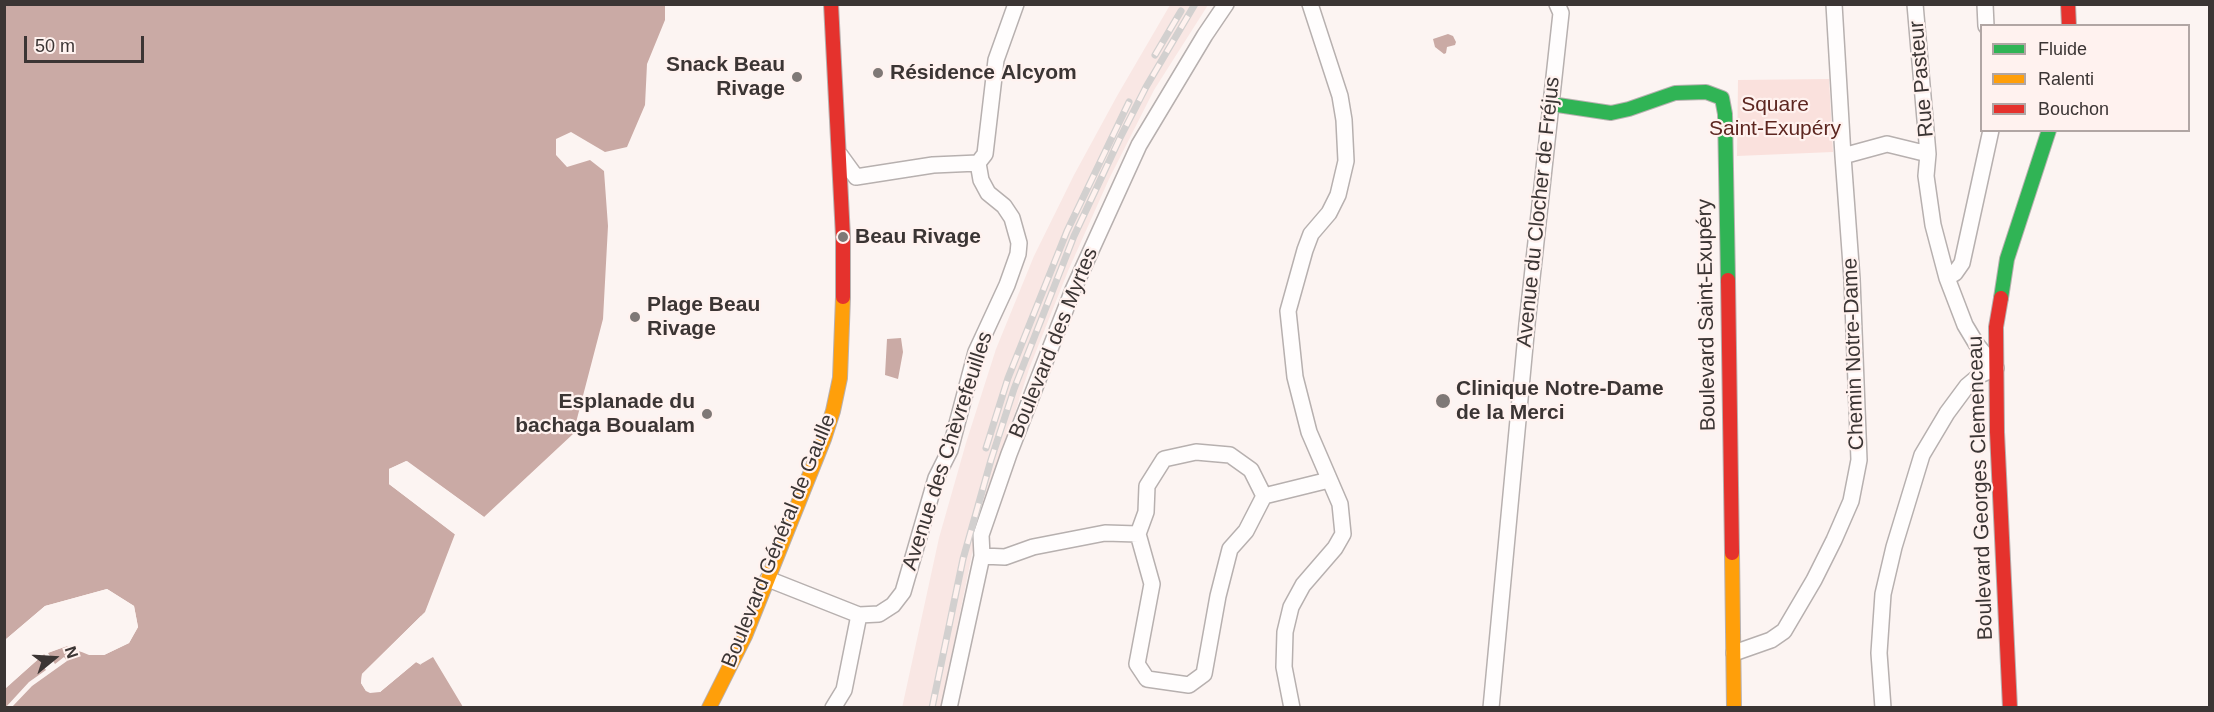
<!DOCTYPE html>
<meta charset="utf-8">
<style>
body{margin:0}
#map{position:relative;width:2214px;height:712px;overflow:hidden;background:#fcf4f2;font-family:Helvetica,sans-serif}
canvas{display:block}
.frame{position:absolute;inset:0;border:6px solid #3b3534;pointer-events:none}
.legend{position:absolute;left:1980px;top:24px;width:210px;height:108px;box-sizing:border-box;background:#fff2ef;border:2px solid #b1a6a4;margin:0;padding:8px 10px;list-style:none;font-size:18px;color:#3b3534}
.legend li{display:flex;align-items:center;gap:12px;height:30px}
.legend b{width:30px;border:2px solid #b1a6a4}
.north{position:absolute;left:24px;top:628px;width:60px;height:60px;-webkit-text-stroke:4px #fff2ef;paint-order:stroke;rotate:72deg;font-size:16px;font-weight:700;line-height:24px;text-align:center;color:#3b3534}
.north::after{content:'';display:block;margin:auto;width:21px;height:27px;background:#3b3534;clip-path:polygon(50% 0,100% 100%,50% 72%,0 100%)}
.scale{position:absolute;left:24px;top:36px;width:120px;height:27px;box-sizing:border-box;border:3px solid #3b3534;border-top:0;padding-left:8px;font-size:18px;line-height:21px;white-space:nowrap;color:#3b3534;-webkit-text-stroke:4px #fff2ef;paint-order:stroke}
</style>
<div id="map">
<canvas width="2214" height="712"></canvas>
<div class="frame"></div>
<ul class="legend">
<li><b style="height:8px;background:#30b455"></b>Fluide</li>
<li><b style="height:8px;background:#ff9f0a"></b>Ralenti</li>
<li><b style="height:8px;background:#e5322d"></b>Bouchon</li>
</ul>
<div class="north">N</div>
<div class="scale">50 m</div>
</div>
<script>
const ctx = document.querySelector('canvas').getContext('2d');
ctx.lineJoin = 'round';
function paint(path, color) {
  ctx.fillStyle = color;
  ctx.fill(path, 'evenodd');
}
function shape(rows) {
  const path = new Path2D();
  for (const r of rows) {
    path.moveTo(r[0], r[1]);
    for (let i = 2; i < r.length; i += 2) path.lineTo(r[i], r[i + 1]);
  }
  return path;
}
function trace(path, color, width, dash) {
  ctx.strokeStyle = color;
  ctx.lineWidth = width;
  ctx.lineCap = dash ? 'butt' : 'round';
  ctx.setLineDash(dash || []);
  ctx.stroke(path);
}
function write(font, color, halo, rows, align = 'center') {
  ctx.font = font + ' Helvetica,sans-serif';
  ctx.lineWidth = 4.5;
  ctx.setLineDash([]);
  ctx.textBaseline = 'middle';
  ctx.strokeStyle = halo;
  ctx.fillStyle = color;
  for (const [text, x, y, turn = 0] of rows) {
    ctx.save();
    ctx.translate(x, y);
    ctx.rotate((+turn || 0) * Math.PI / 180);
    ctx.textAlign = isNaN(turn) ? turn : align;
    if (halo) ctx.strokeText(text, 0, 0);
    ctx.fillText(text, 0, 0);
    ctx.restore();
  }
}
const built = shape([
 [1170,5,1208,5,1154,90,1109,179,1068,271,1029,369,997,469,972,554,941,707,902,708,939,538,966,443,996,349,1034,256,1074,175,1117,96]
]);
const green = shape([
 [1829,79,1833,152,1737,156,1738,80]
]);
const water = shape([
 [5,5,665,5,665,20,647,64,645,105,627,147,605,152,571,132,556,139,556,155,567,167,590,160,604,171,608,226,603,319,573,434,484,517,407,461,389,469,389,484,455,534,425,612,362,674,361,683,366,691,380,692,416,662,421,664,433,657,463,707,5,708,4,689,44,654,67,646,78,651,104,655,129,643,138,627,134,606,107,589,45,606,5,640],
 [1448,34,1453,36,1456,42,1455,45,1447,47,1446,53,1444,54,1435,47,1433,39],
 [901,338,903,352,898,379,885,375,887,339]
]);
const pier = shape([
 [406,461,484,517,485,519,482,519,406,464,392,471,392,482,457,532,457,536,389,484,389,469],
 [107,589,134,606,138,627,129,643,104,655,89,655,67,646,48,653,55,664,64,657,67,661,32,686,12,707,6,707,29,682,46,670,44,667,50,662,44,654,5,689,4,685,42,652,67,643,90,652,103,652,126,641,135,626,131,608,106,592,46,609,4,643,5,640,45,606],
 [421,616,425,617,365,676,364,682,371,690,378,690,415,659,419,660,421,665,416,662,380,692,370,693,366,691,361,683,362,674]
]);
const street = shape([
 [1985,4,1986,26],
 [840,155,856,177,933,165,978,163],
 [1843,156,1887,144,1928,154],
 [1947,278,1955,273,1962,263,1991,130],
 [1138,534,1146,512,1147,486,1164,459,1196,452,1230,455,1251,470,1264,496],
 [982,556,1005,557,1033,547,1105,533,1138,534,1152,584,1137,664,1147,679,1189,685,1204,674,1218,596,1230,549,1246,531,1264,496,1329,480],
 [768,579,859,615,879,614,893,605,903,592,936,478,950,450,976,352,1007,285,1018,254,1019,243,1012,218,1004,206,988,193,981,180,978,163,985,154,996,60,1016,4],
 [1734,653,1771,640,1784,631,1814,580,1834,540,1851,501,1859,460,1852,279,1843,156,1834,4],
 [833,708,844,690,859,615],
 [949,708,982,556,981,535,1009,454,1073,290,1139,145,1205,35,1226,4],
 [1292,708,1284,667,1285,632,1291,607,1303,585,1335,548,1343,534,1340,504,1309,432,1295,377,1288,311,1305,250,1311,234,1329,213,1338,195,1346,161,1344,120,1340,96,1310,4],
 [1491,708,1527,324,1561,13,1557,4],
 [1883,708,1879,653,1883,594,1894,547,1922,455,1947,413,1967,386,1980,375,1996,368,1977,345,1965,325,1947,278,1933,225,1926,176,1928,154,1915,4]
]);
const fast = shape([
 [1551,104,1611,113,1629,109,1675,93,1706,92,1722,98,1725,114,1728,280],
 [2001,298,2007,259,2049,130]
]);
const slow = shape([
 [1732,553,1734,708],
 [709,708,745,636,824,439,833,411,840,378,843,297]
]);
const jam = shape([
 [831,4,843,237,843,297],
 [2068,4,2069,26],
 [1728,280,1732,553],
 [2001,298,1996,327,1997,432,2010,708]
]);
const rail = shape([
 [1155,55,1181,11],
 [986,448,1008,378,1067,231,1129,102],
 [932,708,963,559,991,460,1014,389,1074,236,1120,138,1146,87,1195,4]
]);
const markers = [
 [878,73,6,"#7f7876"],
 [797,77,6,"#7f7876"],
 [843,237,6,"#7f7876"],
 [635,317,6,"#7f7876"],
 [1443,401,8,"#7f7876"],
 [707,414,6,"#7f7876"]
];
const poiNames = [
 ["Snack Beau",785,65,"right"],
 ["Rivage",785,89,"right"],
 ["Résidence Alcyom",890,73],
 ["Beau Rivage",855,237],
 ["Plage Beau",647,305],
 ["Rivage",647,329],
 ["Clinique Notre-Dame",1456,389],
 ["de la Merci",1456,413],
 ["Esplanade du",695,402,"right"],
 ["bachaga Boualam",695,426,"right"]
];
const streetNames = [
 ["Rue Pasteur",1922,79,-95],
 ["Avenue du Clocher de Fréjus",1539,212,-84],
 ["Boulevard Saint-Exupéry",1707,315,-91],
 ["Boulevard des Myrtes",1054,343,-68],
 ["Chemin Notre-Dame",1854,354,-92],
 ["Avenue des Chèvrefeuilles",948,451,-72],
 ["Boulevard Georges Clemenceau",1981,488,-92],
 ["Boulevard Général de Gaulle",779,541,-68]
];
const parkNames = [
 ["Square",1775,105],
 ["Saint-Exupéry",1775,129]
];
paint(built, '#f9e7e4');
paint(green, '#fae1dd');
paint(water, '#caaaa5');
paint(pier, '#fcf4f2');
trace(street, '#b7b0af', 18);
trace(fast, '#b7b0af', 16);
trace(slow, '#b7b0af', 16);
trace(jam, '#b7b0af', 16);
trace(street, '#fffdfd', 15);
trace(fast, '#30b455', 14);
trace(slow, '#ff9f0a', 14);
trace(jam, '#e5322d', 14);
trace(rail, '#d2d0cf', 7);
trace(rail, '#fff2ef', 4.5, [14]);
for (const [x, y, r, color] of markers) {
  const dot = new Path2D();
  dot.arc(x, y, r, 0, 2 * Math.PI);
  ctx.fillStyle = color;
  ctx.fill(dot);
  trace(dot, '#fff2ef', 2);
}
write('bold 21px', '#3b3534', '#fff2ef', poiNames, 'left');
write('21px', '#3b3534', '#fff2ef', streetNames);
write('21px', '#5d2620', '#fff2ef', parkNames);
</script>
